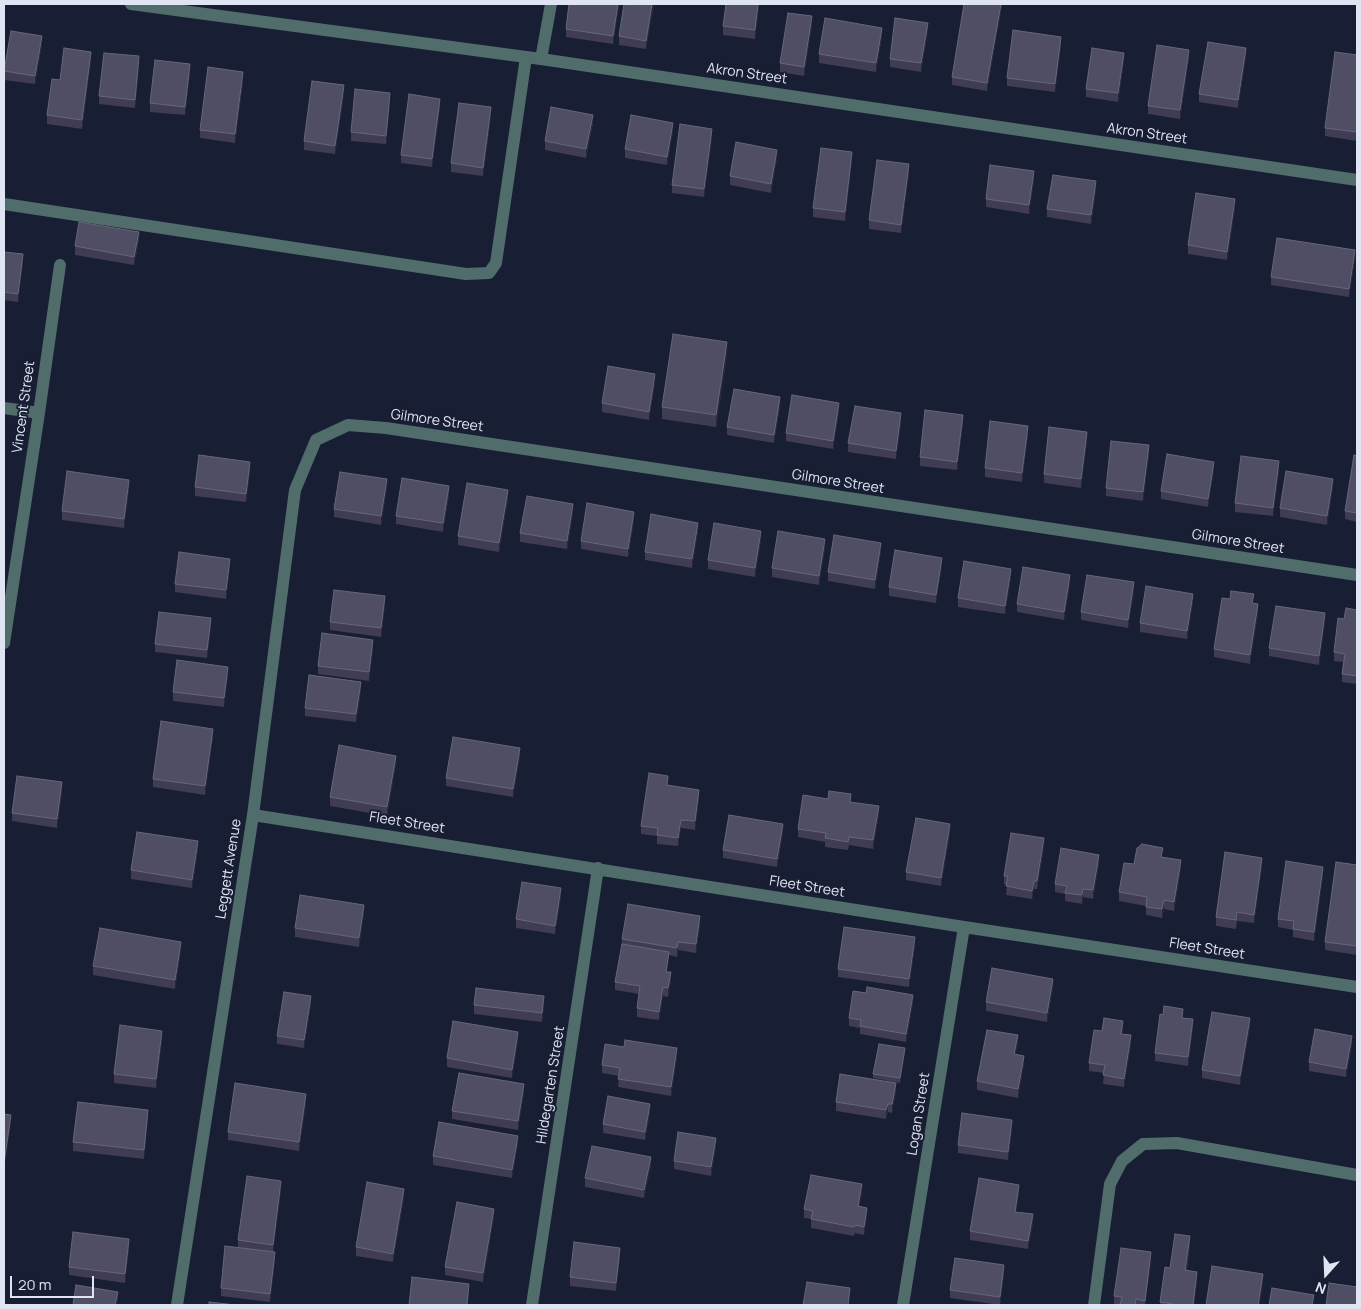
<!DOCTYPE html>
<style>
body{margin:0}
#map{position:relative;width:1361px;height:1309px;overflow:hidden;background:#181e33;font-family:Manrope,sans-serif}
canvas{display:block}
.frame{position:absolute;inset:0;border:5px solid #e0e5f4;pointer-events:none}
.north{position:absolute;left:1301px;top:1249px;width:50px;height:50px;-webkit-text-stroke:4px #181e33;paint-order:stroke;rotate:200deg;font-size:14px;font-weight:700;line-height:20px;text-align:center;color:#e0e5f4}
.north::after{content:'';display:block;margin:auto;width:18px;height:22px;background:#e0e5f4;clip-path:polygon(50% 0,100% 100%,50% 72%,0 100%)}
.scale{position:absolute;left:10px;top:1276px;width:84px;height:22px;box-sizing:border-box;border:2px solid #e0e5f4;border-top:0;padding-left:6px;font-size:15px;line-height:18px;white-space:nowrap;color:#e0e5f4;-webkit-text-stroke:4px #181e33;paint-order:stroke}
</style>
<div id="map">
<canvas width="1361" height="1309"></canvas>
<div class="frame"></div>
<div class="north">N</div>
<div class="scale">20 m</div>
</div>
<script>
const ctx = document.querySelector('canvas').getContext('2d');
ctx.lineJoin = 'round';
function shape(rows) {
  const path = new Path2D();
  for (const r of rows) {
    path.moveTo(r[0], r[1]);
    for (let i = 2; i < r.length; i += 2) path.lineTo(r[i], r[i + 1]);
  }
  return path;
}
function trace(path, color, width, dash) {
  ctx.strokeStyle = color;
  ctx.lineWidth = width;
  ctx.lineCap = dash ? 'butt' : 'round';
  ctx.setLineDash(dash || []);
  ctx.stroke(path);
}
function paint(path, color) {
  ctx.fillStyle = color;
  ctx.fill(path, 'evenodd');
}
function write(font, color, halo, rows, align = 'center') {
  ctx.font = font + ' Manrope,sans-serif';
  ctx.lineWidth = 4;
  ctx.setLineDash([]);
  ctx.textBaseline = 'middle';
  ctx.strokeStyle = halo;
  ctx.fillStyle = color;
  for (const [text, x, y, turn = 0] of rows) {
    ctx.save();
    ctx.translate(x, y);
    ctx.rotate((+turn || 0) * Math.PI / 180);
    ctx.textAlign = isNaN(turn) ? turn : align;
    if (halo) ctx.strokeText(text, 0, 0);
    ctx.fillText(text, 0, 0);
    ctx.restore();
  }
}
const service = shape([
 [541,59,551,4],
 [4,204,466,274,489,273,496,263,526,57],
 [1094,1305,1110,1184,1122,1161,1143,1144,1177,1143,1357,1175]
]);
const minor = shape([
 [131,4,541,59,1357,180],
 [4,408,39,413],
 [4,643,39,413,60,265],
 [253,815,964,927,1357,987],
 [177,1305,253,815,295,490,316,440,348,425,386,428,1357,575],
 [532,1305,598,868],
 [903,1305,964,927]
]);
const wall = shape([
 [569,4,619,4,613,44,566,37,566,29],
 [654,4,646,49,619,45,619,36],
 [759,4,755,39,723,35,723,26],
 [1002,4,987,91,952,85,952,77],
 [812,25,804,76,780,72,780,63],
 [928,31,921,72,890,67,890,59],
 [882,36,876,72,819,63,819,54],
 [42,44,35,84,4,80,4,71],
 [1061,45,1055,92,1007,86,1007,78],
 [1357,55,1357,141,1325,136,1325,128],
 [1246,56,1238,108,1199,102,1199,94],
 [1189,58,1180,119,1148,114,1148,106],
 [91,60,82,129,47,124,47,115,60,80],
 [1124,61,1118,102,1086,97,1086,89],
 [139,65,135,108,99,104,99,96],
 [190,72,185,115,150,112,150,103],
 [243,81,235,143,200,138,200,130],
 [344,94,335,154,304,150,304,141],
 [390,101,386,144,351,141,351,132],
 [440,107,432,167,401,163,401,155],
 [491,116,483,176,451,172,451,163],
 [593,123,586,158,545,150,545,141],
 [673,131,667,165,625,158,625,149],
 [712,137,704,197,672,193,672,185],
 [777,158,771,193,730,185,730,176],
 [852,160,845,221,813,217,813,208],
 [909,173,901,233,869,229,869,220],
 [1034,180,1029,214,986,207,986,199],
 [1096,189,1091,224,1047,217,1047,209],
 [1235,208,1227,260,1188,254,1188,245],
 [139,241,134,265,75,255,75,246],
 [4,252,23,263,18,302,4,300],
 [1355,259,1349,297,1271,285,1271,277],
 [727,355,716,427,662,419,662,407],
 [655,383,649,420,602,412,602,403],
 [780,406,774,443,727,435,727,427],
 [839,412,833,449,786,441,786,433],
 [901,422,896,459,848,452,848,443],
 [963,423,957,470,920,466,920,457],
 [1028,435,1022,482,985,477,985,468],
 [1087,441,1081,488,1044,483,1044,474],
 [1149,454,1143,501,1106,496,1106,488],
 [1357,456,1357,522,1345,519,1345,511],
 [1279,469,1273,516,1235,512,1235,503],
 [250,470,246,502,195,496,195,487],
 [1214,470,1208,507,1161,499,1161,491],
 [1333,487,1327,525,1280,517,1280,508],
 [387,488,381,525,334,517,334,509],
 [129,489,124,528,62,520,62,511],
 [449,495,443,532,396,524,396,516],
 [508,499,499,552,458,545,458,536],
 [573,513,567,549,520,542,520,533],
 [634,520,628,557,581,549,581,541],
 [698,531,692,568,645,560,645,552],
 [761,540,755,577,708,569,708,560],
 [825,548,819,585,772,577,772,568],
 [881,551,875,589,828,581,828,572],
 [942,566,936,603,889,596,889,587],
 [230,567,226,599,175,592,175,584],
 [1011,577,1005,614,958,607,958,598],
 [1070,583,1064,620,1017,612,1017,604],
 [1134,591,1128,628,1081,620,1081,612],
 [1193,602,1187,639,1140,632,1140,623],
 [1253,603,1258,613,1250,664,1214,657,1214,649],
 [385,604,381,637,330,630,330,622],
 [1357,610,1357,684,1342,682,1342,674,1343,662,1334,661,1334,652,1344,619],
 [1325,621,1319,665,1269,656,1269,648],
 [211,626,207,658,155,652,155,644],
 [373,649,369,681,318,674,318,666],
 [228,675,224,707,173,701,173,692],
 [361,690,356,722,305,716,305,708],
 [213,737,205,795,153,787,153,779],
 [520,757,513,797,446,786,446,778],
 [396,764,387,816,330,806,330,797],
 [668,785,699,798,695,830,681,828,678,846,657,844,657,836,641,834,641,826],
 [62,791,57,828,12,821,12,813],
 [828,799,851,802,879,814,873,849,849,845,848,850,825,847,825,842,798,837,798,829],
 [783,833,777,867,723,858,723,850],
 [950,833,941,886,906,880,906,872],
 [1044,847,1037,889,1034,889,1032,899,1006,895,1007,885,1004,884,1004,876],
 [198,849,192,888,131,879,131,870],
 [1163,857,1181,869,1174,911,1164,909,1162,918,1146,915,1146,906,1119,901,1119,892],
 [1099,864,1093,899,1083,897,1082,904,1065,901,1065,894,1055,892,1055,884],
 [1357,865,1357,955,1325,950,1325,942],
 [1262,866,1254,923,1237,921,1236,929,1216,926,1216,917],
 [1323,876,1314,941,1293,937,1293,930,1278,927,1278,919],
 [561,897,555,934,516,928,516,919],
 [364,914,359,947,295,937,295,928],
 [700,924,696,953,678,950,677,957,669,955,667,972,671,981,668,997,663,996,659,1020,637,1017,637,1008,639,994,615,990,615,982,622,944,622,939],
 [915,945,909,987,838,977,838,969],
 [181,950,175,989,93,975,93,966],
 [1053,988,1047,1022,986,1011,986,1002],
 [913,1003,906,1042,860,1034,860,1028,849,1026,849,1018],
 [311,1004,304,1048,277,1044,277,1036],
 [474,1005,544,1005,542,1022,474,1014],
 [1183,1018,1193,1027,1188,1066,1155,1061,1155,1053],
 [1250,1027,1240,1085,1202,1078,1202,1070],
 [1123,1029,1122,1034,1131,1044,1124,1087,1103,1084,1104,1073,1089,1071,1089,1063,1102,1031],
 [162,1039,156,1088,114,1083,114,1074],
 [518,1040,512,1078,447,1067,447,1058],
 [1018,1044,1015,1055,1024,1064,1018,1098,977,1090,977,1081],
 [1352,1044,1346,1077,1309,1071,1309,1062],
 [905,1052,900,1083,873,1078,873,1074],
 [677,1057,671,1096,618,1087,619,1076,602,1073,602,1065],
 [896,1091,892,1113,888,1112,886,1119,836,1111,836,1102],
 [524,1093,518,1130,452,1119,452,1111],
 [306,1102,299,1151,228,1140,228,1132],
 [650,1112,645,1140,603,1133,603,1124],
 [148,1118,144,1159,73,1151,73,1142],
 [1012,1129,1008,1160,958,1153,958,1145],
 [518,1144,512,1178,433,1165,433,1156],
 [716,1146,711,1176,674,1169,674,1161],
 [651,1166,644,1198,585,1187,585,1178],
 [281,1189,273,1252,275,1260,270,1302,221,1296,221,1288,238,1248,238,1240],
 [862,1192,859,1206,867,1216,864,1235,855,1233,854,1236,811,1228,811,1219,804,1218,804,1209],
 [1019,1193,1016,1212,1033,1223,1028,1249,970,1240,970,1231],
 [404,1198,393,1262,356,1256,356,1247],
 [494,1217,483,1282,445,1275,445,1267],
 [1190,1244,1187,1270,1197,1280,1194,1305,1160,1305,1160,1302,1170,1268],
 [129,1248,125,1283,69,1275,69,1267],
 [620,1257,616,1291,570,1286,570,1277],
 [1151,1261,1145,1305,1119,1305,1114,1304,1114,1296],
 [1004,1273,1000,1305,950,1298,950,1290]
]);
const shadedWall = shape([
 [618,4,619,4,613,44,613,36],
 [652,4,654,4,646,49,646,41],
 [758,4,759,4,755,39,755,30],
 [1001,4,1002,4,1002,7,987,91,987,83],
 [812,16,812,25,804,76,804,67],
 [928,23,928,31,921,72,921,63],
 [882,28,882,36,876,72,876,63],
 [42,36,42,44,35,84,35,76],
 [1061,37,1061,45,1055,92,1055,84],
 [1246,48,1246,56,1238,108,1238,100],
 [1189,50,1189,58,1180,119,1180,110],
 [91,52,91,60,82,129,82,120],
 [1124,53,1124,61,1118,102,1118,93],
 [139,56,139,65,135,108,135,100],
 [190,64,190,72,185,115,185,107],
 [243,72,243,81,235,143,235,134],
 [344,85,344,94,335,154,335,146],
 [390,93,390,101,386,144,386,136],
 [440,99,440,107,432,167,432,159],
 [491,107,491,116,483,176,483,168],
 [593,115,593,123,586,158,586,149],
 [673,123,673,131,667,165,667,157],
 [712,129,712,137,704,197,704,189],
 [777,150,777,158,771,193,771,184],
 [852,152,852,160,845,221,845,212],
 [909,164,909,173,901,233,901,225],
 [1034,171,1034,180,1029,214,1029,205],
 [1096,181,1096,189,1091,224,1091,215],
 [1235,199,1235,208,1227,260,1227,252],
 [139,232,139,241,134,265,134,257],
 [1355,250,1355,259,1349,297,1349,289],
 [23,254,23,263,18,302,18,294],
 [727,342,727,355,716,427,716,415],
 [655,374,655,383,649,420,649,412],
 [780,397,780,406,774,443,774,435],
 [839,403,839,412,833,449,833,441],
 [901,413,901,422,896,459,896,451],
 [963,415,963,423,957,470,957,462],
 [1028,426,1028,435,1022,482,1022,473],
 [1087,432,1087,441,1081,488,1081,479],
 [1149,445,1149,454,1143,501,1143,492],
 [1279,461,1279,469,1273,516,1273,508],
 [250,462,250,470,246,502,246,494],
 [1214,462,1214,470,1208,507,1208,499],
 [387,479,387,488,381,525,381,516],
 [1333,479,1333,487,1327,525,1327,516],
 [129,480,129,489,124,528,124,519],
 [449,486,449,495,443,532,443,523],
 [508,490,508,499,499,552,499,543],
 [573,504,573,513,567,549,567,541],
 [634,512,634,520,628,557,628,549],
 [698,523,698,531,692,568,692,559],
 [761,531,761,540,755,577,755,568],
 [825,539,825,548,819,585,819,576],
 [881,543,881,551,875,589,875,580],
 [942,558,942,566,936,603,936,595],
 [230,559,230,567,226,599,226,590],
 [1011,569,1011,577,1005,614,1005,606],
 [1070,575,1070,583,1064,620,1064,612],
 [1134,582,1134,591,1128,628,1128,620],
 [1193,594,1193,602,1187,639,1187,631],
 [385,596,385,604,381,637,381,628],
 [1258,604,1258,613,1250,664,1250,655],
 [1325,613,1325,621,1319,665,1319,656],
 [211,618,211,626,207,658,207,650],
 [373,640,373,649,369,681,369,672],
 [228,667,228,675,224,707,224,698],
 [361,682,361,690,356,722,356,714],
 [213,729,213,737,205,795,205,786],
 [520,748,520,757,513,797,513,789],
 [396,756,396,764,387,816,387,807],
 [62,782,62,791,57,828,57,819],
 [699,790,699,798,695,830,695,821],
 [879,806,879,814,873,849,873,840],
 [681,820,681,828,678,846,678,838],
 [783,824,783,833,777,867,777,859],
 [950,824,950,833,941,886,941,878],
 [1044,838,1044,847,1037,889,1037,881],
 [198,841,198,849,192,888,192,880],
 [1099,855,1099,864,1093,899,1093,890],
 [1262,858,1262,866,1254,923,1254,915],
 [1181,860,1181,869,1174,911,1174,902],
 [1323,867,1323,876,1314,941,1314,932],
 [1034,881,1034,889,1032,899,1032,891],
 [561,888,561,897,555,934,555,926],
 [1083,889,1083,897,1082,904,1082,895],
 [1164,900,1164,909,1162,918,1162,909],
 [364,905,364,914,359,947,359,938],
 [700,916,700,924,696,953,696,944],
 [915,937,915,945,909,987,909,979],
 [181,942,181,950,175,989,175,980],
 [678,942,678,950,677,957,677,948],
 [669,952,669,960,666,980,666,972],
 [671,972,671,981,668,997,668,988],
 [1053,979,1053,988,1047,1022,1047,1013],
 [663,987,663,996,659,1020,659,1012],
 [913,995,913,1003,906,1042,906,1034],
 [311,996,311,1004,304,1048,304,1040],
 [544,996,544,1005,542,1022,542,1013],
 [1250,1018,1250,1027,1240,1085,1240,1076],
 [1193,1019,1193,1027,1188,1066,1188,1057],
 [162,1031,162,1039,156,1088,156,1079],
 [518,1032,518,1040,512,1078,512,1070],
 [1018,1035,1018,1044,1014,1063,1014,1054],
 [1131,1035,1131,1044,1124,1087,1124,1079],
 [1352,1036,1352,1044,1346,1077,1346,1069],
 [677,1048,677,1057,671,1096,671,1087],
 [905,1048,905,1052,900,1083,900,1078],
 [1024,1056,1024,1064,1018,1098,1018,1089],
 [896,1083,896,1091,892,1113,892,1104],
 [524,1084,524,1093,518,1130,518,1121],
 [306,1094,306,1102,299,1151,299,1142],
 [650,1104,650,1112,645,1140,645,1132],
 [888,1104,888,1112,886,1119,886,1110],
 [148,1110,148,1118,144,1159,144,1150],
 [11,1115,11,1123,4,1172,4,1163],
 [1012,1120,1012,1129,1008,1160,1008,1152],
 [518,1136,518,1144,512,1178,512,1170],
 [716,1138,716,1146,711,1176,711,1167],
 [651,1157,651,1166,644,1198,644,1190],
 [281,1181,281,1189,273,1253,273,1245],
 [862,1184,862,1192,858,1215,858,1206],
 [1019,1185,1019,1193,1015,1220,1015,1212],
 [404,1189,404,1198,393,1262,393,1254],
 [867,1208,867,1216,864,1235,864,1227],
 [494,1209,494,1217,483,1282,483,1273],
 [1033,1214,1033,1223,1028,1249,1028,1241],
 [1190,1236,1190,1244,1185,1278,1185,1270],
 [129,1239,129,1248,125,1283,125,1274],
 [620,1248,620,1257,616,1291,616,1283],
 [275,1252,275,1260,270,1302,270,1294],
 [1151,1252,1151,1261,1145,1305,1145,1301],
 [1004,1265,1004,1273,1000,1305,1000,1297],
 [1197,1272,1197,1280,1194,1305,1193,1305],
 [1263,1274,1263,1283,1260,1305,1258,1305],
 [469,1284,468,1305,467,1305],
 [850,1288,849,1305,848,1305],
 [118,1292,118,1301,117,1305,115,1305]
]);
const building = shape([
 [569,4,618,4,613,36,566,29,569,4],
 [624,4,652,4,646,41,619,36,624,4],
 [726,4,758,4,755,30,723,26,726,4],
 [964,4,1001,4,987,83,952,77,964,4],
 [788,13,812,16,804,67,780,63,788,13],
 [825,18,882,28,876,63,819,54,825,18],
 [895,18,928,23,921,63,890,59,895,18],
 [1013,30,1061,37,1055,84,1007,78,1013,30],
 [11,31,42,36,35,76,4,71,11,31],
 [1208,42,1246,48,1238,100,1199,94,1208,42],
 [1157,45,1189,50,1180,110,1148,106,1157,45],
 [64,48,91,52,82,120,47,115,52,79,60,80,64,48],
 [1092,48,1124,53,1118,93,1086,89,1092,48],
 [1335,52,1357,55,1357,132,1325,128,1335,52],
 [104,53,139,56,135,100,99,96,104,53],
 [155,60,190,64,185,107,150,103,155,60],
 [208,67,243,72,235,134,200,130,208,67],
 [312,81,344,85,335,146,304,141,312,81],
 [355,89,390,93,386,136,351,132,355,89],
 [409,94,440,99,432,159,401,155,409,94],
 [459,103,491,107,483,168,451,163,459,103],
 [551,107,593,115,586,149,545,141,551,107],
 [631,115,673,123,667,157,625,149,631,115],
 [680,124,712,129,704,189,672,185,680,124],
 [736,142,777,150,771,184,730,176,736,142],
 [821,148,852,152,845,212,813,208,821,148],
 [877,160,909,164,901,225,869,220,877,160],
 [990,165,1034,171,1029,205,986,199,990,165],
 [1053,175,1096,181,1091,215,1047,209,1053,175],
 [1196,193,1235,199,1227,252,1188,245,1196,193],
 [79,222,139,232,134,257,75,246,79,222],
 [1277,238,1355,250,1349,289,1271,277,1277,238],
 [4,252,23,254,18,294,4,292,4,252],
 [673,334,727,342,716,415,662,407,673,334],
 [608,366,655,374,649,412,602,403,608,366],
 [734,389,780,397,774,435,727,427,734,389],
 [792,395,839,403,833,441,786,433,792,395],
 [855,406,901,413,896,451,848,443,855,406],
 [925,410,963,415,957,462,920,457,925,410],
 [990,421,1028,426,1022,473,985,468,990,421],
 [1049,427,1087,432,1081,479,1044,474,1049,427],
 [1111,441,1149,445,1143,492,1106,488,1111,441],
 [1167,454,1214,462,1208,499,1161,491,1167,454],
 [199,455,250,462,246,494,195,487,199,455],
 [1354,455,1357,456,1357,513,1345,511,1354,455],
 [1241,456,1279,461,1273,508,1235,503,1241,456],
 [67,471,129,480,124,519,62,511,67,471],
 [1286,471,1333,479,1327,516,1280,508,1286,471],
 [340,472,387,479,381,516,334,509,340,472],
 [402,478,449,486,443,523,396,516,402,478],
 [467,483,508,490,499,543,458,536,467,483],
 [527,496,573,504,567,541,520,533,527,496],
 [587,503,634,512,628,549,581,541,587,503],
 [651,514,698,523,692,559,645,552,651,514],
 [714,523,761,531,755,568,708,560,714,523],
 [778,531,825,539,819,576,772,568,778,531],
 [834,535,881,543,875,580,828,572,834,535],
 [895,550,942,558,936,595,889,587,895,550],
 [179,552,230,559,226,590,175,584,179,552],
 [964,561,1011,569,1005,606,958,598,964,561],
 [1023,567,1070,575,1064,612,1017,604,1023,567],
 [1087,575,1134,582,1128,620,1081,612,1087,575],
 [1146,586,1193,594,1187,631,1140,623,1146,586],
 [334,590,385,596,381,628,330,622,334,590],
 [1231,591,1254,594,1252,603,1258,604,1250,655,1214,649,1222,598,1230,599,1231,591],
 [1276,606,1325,613,1319,656,1269,648,1276,606],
 [1346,608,1357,610,1357,676,1342,674,1345,654,1334,652,1338,618,1344,619,1346,608],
 [159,612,211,618,207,650,155,644,159,612],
 [322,633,373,640,369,672,318,666,322,633],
 [177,660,228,667,224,698,173,692,177,660],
 [309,675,361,682,356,714,305,708,309,675],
 [161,721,213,729,205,786,153,779,161,721],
 [453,737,520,748,513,789,446,778,453,737],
 [339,745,396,756,387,807,330,797,339,745],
 [649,773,668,776,667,785,699,790,695,821,681,820,678,838,657,835,658,828,641,826,649,773],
 [17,776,62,782,57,819,12,813,17,776],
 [829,791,851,794,850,802,879,806,873,840,849,837,848,842,825,838,826,833,798,829,803,795,828,799,829,791],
 [729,815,783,824,777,859,723,850,729,815],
 [916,818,950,824,941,878,906,872,916,818],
 [137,832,198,841,192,880,131,870,137,832],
 [1011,833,1044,838,1037,881,1034,881,1032,891,1006,886,1008,876,1004,876,1011,833],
 [1142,844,1163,848,1161,857,1181,860,1174,902,1164,900,1162,909,1146,907,1147,897,1119,892,1124,863,1134,864,1137,848,1142,844],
 [1061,848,1099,855,1093,890,1083,889,1082,895,1065,893,1067,886,1055,884,1061,848],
 [1225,852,1262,858,1254,915,1237,912,1236,920,1216,917,1225,852],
 [1286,861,1323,867,1314,932,1293,929,1294,921,1278,919,1286,861],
 [1336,862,1357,865,1357,946,1325,942,1336,862],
 [522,882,561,888,555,926,516,919,522,882],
 [300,895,364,905,359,938,295,928,300,895],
 [628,904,700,916,696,944,678,942,677,948,622,939,628,904],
 [844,927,915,937,909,979,838,969,844,927],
 [100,928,181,942,175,980,93,966,100,928],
 [622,944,669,952,666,972,671,972,668,988,663,987,659,1012,637,1008,640,986,615,982,622,944],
 [992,968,1053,979,1047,1013,986,1002,992,968],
 [867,987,913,995,906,1034,860,1026,861,1020,849,1018,853,991,866,993,867,987],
 [476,988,544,996,542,1013,474,1005,476,988],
 [284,992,311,996,304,1040,277,1036,284,992],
 [1164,1006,1183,1009,1182,1018,1193,1019,1188,1057,1155,1053,1160,1014,1163,1015,1164,1006],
 [1212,1012,1250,1018,1240,1076,1202,1070,1212,1012],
 [1104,1018,1123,1021,1121,1034,1131,1035,1124,1079,1103,1075,1105,1065,1089,1063,1094,1030,1102,1031,1104,1018],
 [453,1021,518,1032,512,1070,447,1058,453,1021],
 [120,1025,162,1031,156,1079,114,1074,120,1025],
 [1315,1029,1352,1036,1346,1069,1309,1062,1315,1029],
 [987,1030,1018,1035,1014,1054,1024,1056,1018,1089,977,1081,987,1030],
 [625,1040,677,1048,671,1087,618,1079,620,1068,602,1065,605,1044,624,1047,625,1040],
 [879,1044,905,1048,900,1078,873,1074,879,1044],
 [459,1073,524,1084,518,1121,452,1111,459,1073],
 [840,1074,896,1083,892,1104,888,1104,886,1110,836,1102,840,1074],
 [235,1083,306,1094,299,1142,228,1132,235,1083],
 [608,1096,650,1104,645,1132,603,1124,608,1096],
 [78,1102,148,1110,144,1150,73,1142,78,1102],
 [962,1113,1012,1120,1008,1152,958,1145,962,1113],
 [4,1114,11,1115,4,1163,4,1114],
 [439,1122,518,1136,512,1170,433,1156,439,1122],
 [678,1132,716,1138,711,1167,674,1161,678,1132],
 [592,1146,651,1157,644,1190,585,1178,592,1146],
 [811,1175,862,1184,858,1206,867,1208,864,1227,855,1225,854,1227,811,1219,813,1211,804,1209,811,1175],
 [247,1176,281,1181,273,1245,238,1240,247,1176],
 [979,1178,1019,1185,1015,1212,1033,1214,1028,1241,970,1231,979,1178],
 [367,1182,404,1189,393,1254,356,1247,367,1182],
 [457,1202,494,1209,483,1273,445,1267,457,1202],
 [73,1232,129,1239,125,1274,69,1267,73,1232],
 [1175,1234,1190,1236,1185,1270,1197,1272,1193,1305,1173,1305,1173,1304,1160,1302,1165,1267,1170,1268,1175,1234],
 [574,1242,620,1248,616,1283,570,1277,574,1242],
 [225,1246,275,1252,270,1294,221,1288,225,1246],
 [1121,1248,1151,1252,1145,1301,1136,1299,1135,1305,1120,1305,1122,1297,1114,1296,1121,1248],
 [955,1258,1004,1265,1000,1297,950,1290,955,1258],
 [1212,1266,1263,1274,1258,1305,1206,1305,1212,1266],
 [412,1277,469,1284,467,1305,409,1305,412,1277],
 [807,1282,850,1288,848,1305,803,1305,807,1282],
 [1329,1283,1357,1287,1357,1305,1326,1305,1329,1283],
 [76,1285,118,1292,115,1305,73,1305,76,1285],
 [1272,1288,1314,1295,1312,1305,1269,1305,1272,1288],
 [209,1302,236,1305,209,1305,209,1302]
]);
const streetNames = [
 ["Akron Street",747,74,8],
 ["Akron Street",1147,134,8],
 ["Vincent Street",24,407,-82],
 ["Gilmore Street",437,421,8],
 ["Gilmore Street",838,482,9],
 ["Gilmore Street",1238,542,9],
 ["Fleet Street",407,823,9],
 ["Leggett Avenue",229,869,-81],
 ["Fleet Street",807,887,9],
 ["Fleet Street",1207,949,9],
 ["Hildegarten Street",551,1085,-81],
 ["Logan Street",919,1114,-81]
];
trace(service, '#516d6b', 12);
trace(minor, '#516d6b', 12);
paint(wall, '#3f3c53');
paint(shadedWall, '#28283f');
paint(building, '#504e64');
trace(building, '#67667b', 1);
write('14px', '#e0e5f4', '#181e33', streetNames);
</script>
